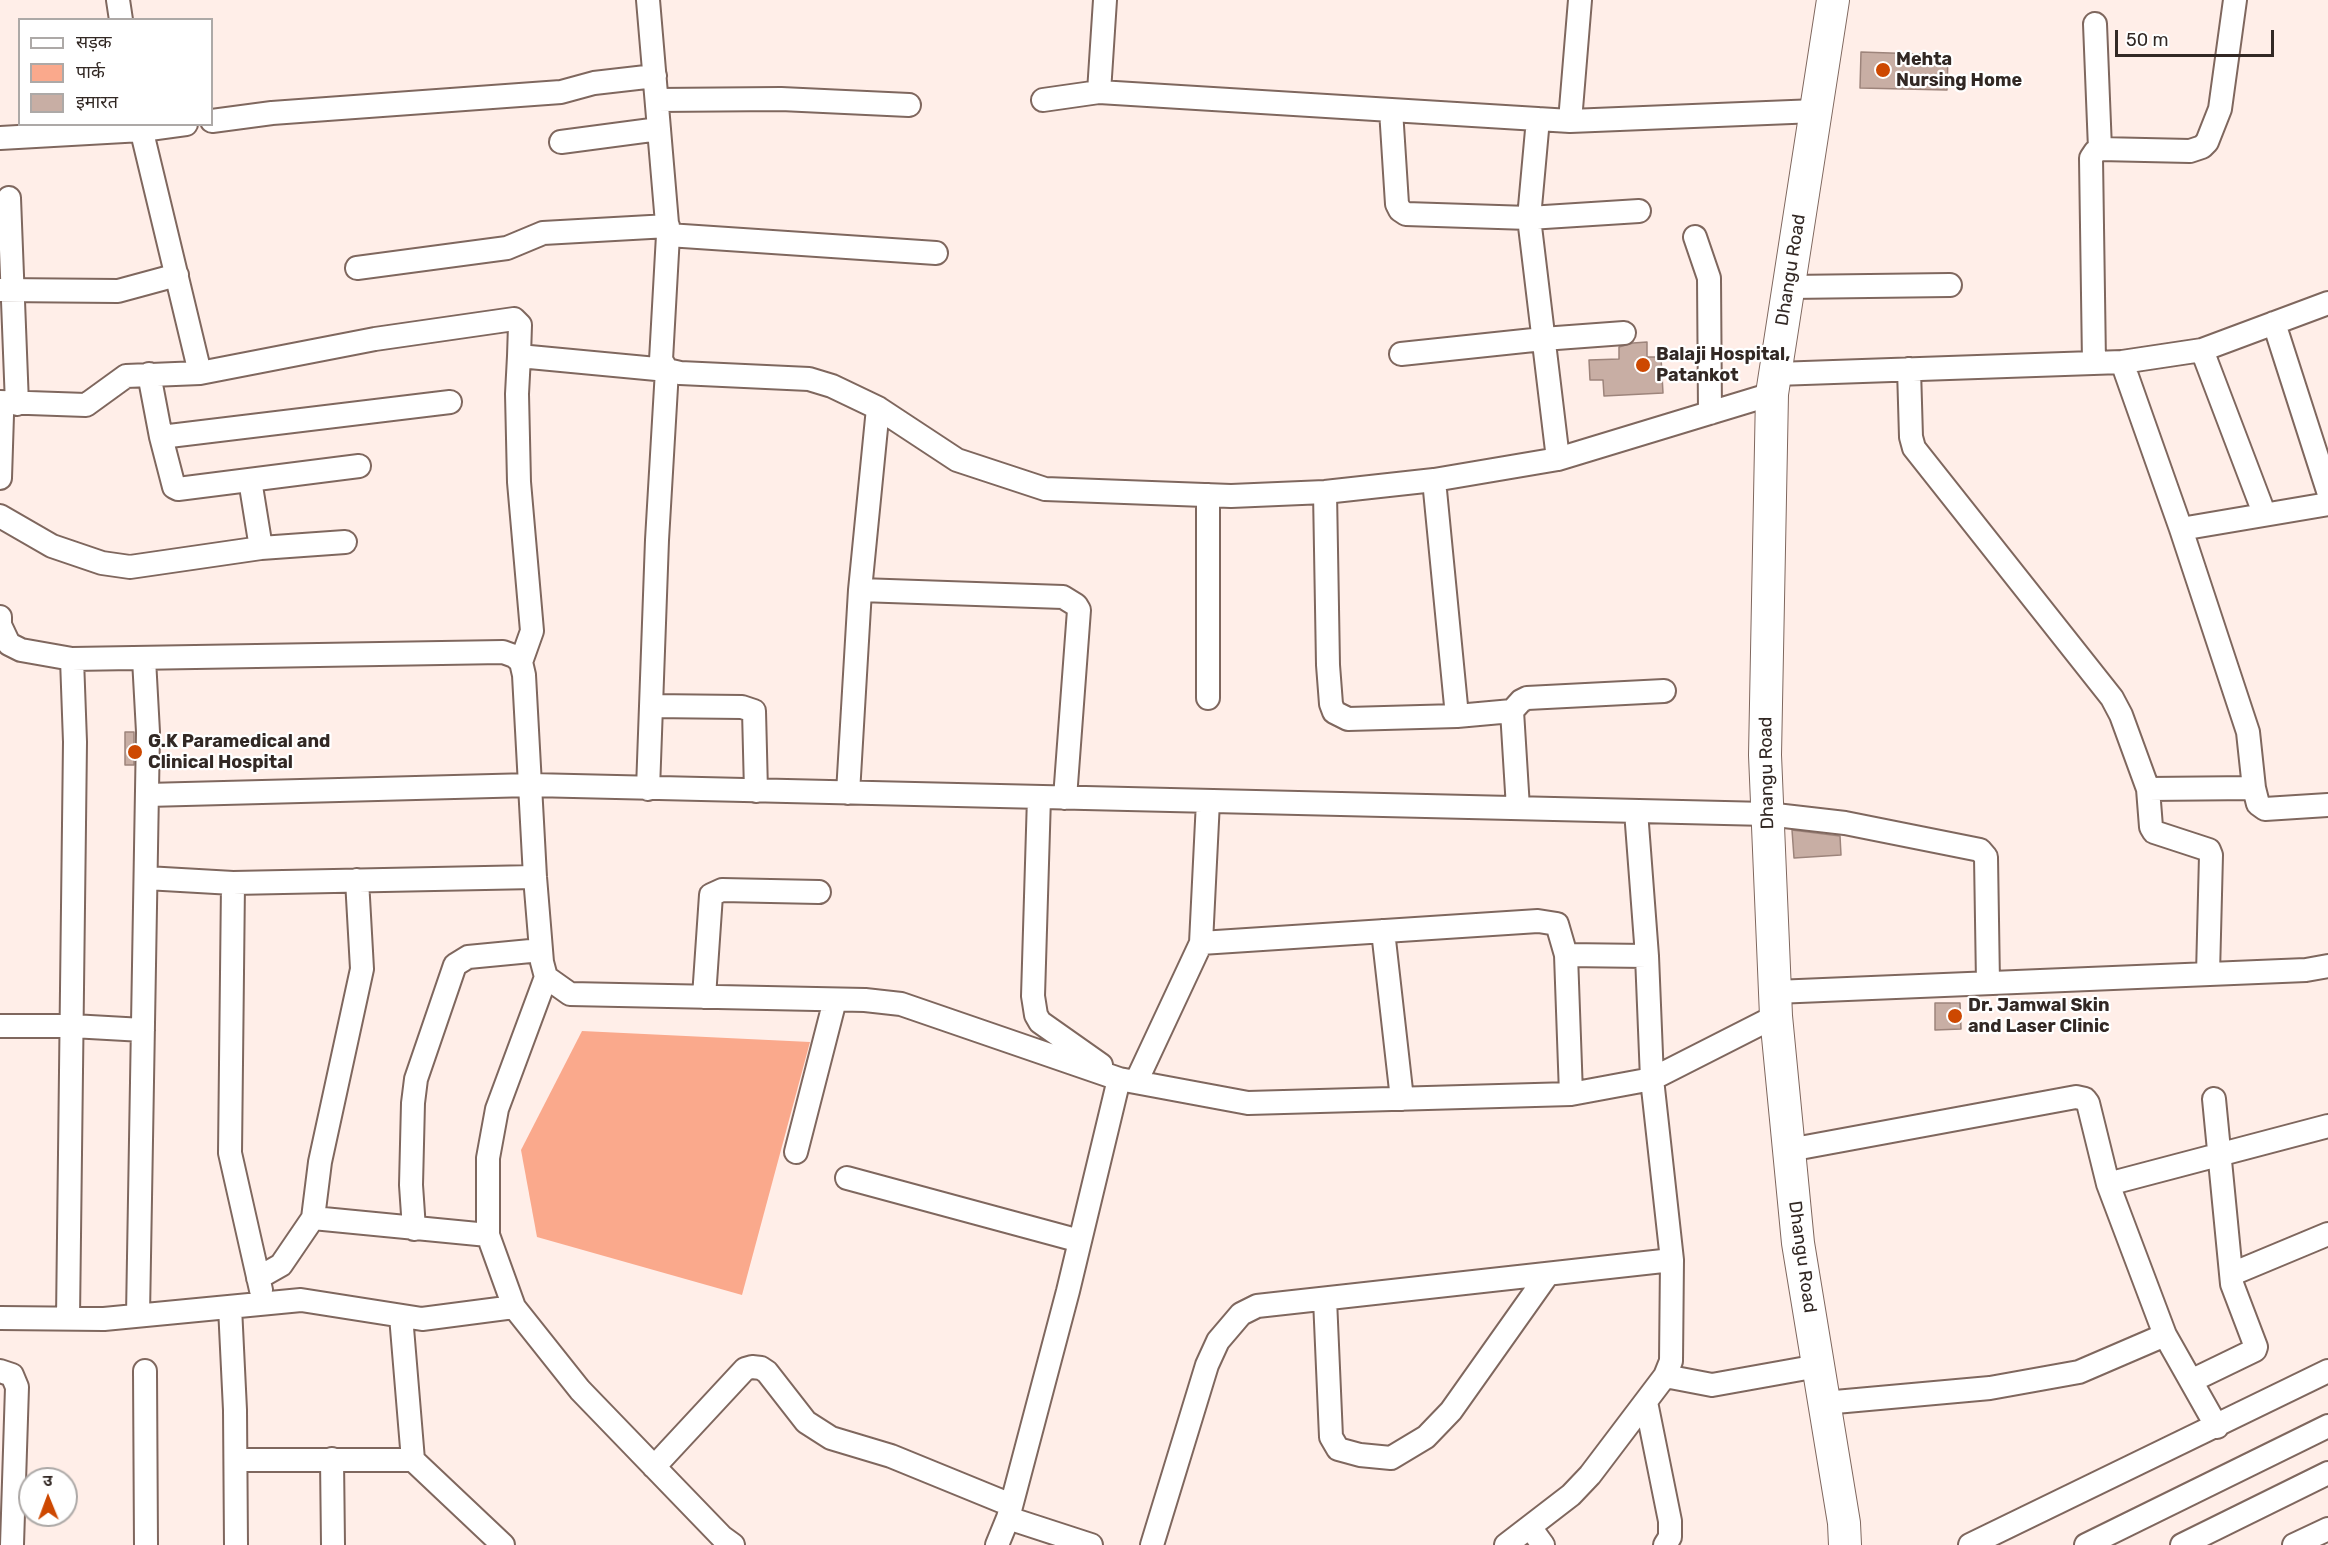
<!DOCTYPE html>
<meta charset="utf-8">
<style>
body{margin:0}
#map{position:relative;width:2328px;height:1545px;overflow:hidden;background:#ffeee8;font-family:Rubik,"Noto Sans Devanagari",sans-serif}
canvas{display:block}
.legend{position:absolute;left:18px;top:18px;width:195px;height:108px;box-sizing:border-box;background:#fff;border:2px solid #ada9a7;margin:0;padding:8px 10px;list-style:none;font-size:18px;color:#322824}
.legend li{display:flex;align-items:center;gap:12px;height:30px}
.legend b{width:30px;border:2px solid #ada9a7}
.north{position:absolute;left:18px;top:1467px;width:60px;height:60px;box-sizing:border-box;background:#fff;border:2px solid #ada9a7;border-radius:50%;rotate:359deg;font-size:16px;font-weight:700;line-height:24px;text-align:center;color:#322824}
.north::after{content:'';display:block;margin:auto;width:21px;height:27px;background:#cd4801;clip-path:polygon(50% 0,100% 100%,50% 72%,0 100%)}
.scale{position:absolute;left:2115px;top:30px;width:159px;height:27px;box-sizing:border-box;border:3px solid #322824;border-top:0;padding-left:8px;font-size:18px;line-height:21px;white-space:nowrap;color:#322824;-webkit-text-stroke:4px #fff;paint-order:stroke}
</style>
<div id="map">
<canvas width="2328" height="1545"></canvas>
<ul class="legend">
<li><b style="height:8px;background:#fff"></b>सड़क</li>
<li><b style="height:16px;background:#faa98c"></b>पार्क</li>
<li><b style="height:16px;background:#c8aea4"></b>इमारत</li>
</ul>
<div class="north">उ</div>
<div class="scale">50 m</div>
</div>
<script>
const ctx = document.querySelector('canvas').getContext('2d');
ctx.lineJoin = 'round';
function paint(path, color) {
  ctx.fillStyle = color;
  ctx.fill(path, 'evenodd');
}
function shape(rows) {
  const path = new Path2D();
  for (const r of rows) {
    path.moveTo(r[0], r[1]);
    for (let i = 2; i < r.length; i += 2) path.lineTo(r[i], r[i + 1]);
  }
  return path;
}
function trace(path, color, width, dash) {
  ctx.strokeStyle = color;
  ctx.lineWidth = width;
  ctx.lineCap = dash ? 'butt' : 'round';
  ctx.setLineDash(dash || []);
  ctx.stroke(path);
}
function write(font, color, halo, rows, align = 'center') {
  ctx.font = font + ' Rubik,sans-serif';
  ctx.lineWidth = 4.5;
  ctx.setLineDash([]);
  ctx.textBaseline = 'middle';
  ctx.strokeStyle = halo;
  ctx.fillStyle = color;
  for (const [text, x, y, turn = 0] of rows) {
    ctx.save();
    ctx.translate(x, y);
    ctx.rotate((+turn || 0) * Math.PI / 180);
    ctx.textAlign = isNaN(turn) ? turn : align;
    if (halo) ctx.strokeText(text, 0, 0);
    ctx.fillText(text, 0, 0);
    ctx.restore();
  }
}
const green = shape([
 [582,1031,810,1042,742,1295,537,1237,521,1150]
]);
const building = shape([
 [1861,52,1948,55,1947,90,1860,88,1861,52],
 [1647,342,1647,357,1661,357,1663,393,1604,396,1603,380,1590,380,1589,360,1619,359,1619,347,1633,343,1647,342],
 [125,732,134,732,134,765,125,765,125,732],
 [1792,830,1840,836,1841,855,1794,858,1792,830],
 [1935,1003,1960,1003,1961,1029,1935,1030,1935,1003]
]);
const street = shape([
 [118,0,121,20],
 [648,0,668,235,661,360,667,370,680,373,809,379,832,386,878,408,957,460,1045,489,1231,496,1325,492,1434,480,1558,459,1772,394],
 [1099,92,1105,0],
 [657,100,781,99,909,105],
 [1043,100,1099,92,1570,121,1816,111],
 [1391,110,1397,204,1400,210,1406,214,1529,218,1639,211],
 [1538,119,1529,218,1558,459],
 [212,121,272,113,561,92,594,83,655,76],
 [1570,121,1580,0],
 [140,124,200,373,375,339,514,319,520,325,519,356,667,370,657,540,648,789],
 [0,138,142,130,186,124],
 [561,142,659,129],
 [2100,149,2190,151,2202,147,2207,142,2220,109,2235,0],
 [9,198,17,404],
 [668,235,936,253],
 [1695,237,1709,278,1710,413],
 [357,268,507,248,543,233,668,226],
 [1789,287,1950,285],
 [1,290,118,291,177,275],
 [2274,323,2328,491],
 [2202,350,2264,513],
 [1401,354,1543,339,1624,333],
 [519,356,517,394,519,482,532,631,521,662],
 [2094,362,2091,158,2095,152,2100,149,2095,24],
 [2122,362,2181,529,2248,732,2254,788,2258,804,2265,809,2328,805],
 [1909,369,1911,437,1914,448,2112,698,2121,715,2148,789,2151,827,2154,832,2209,850,2211,855,2208,974],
 [149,374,161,437,174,487,178,489,359,466],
 [1776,374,2122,362,2202,350,2328,303],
 [0,402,86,405,126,376,200,373],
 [0,410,2,415,0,478],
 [161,437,450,402],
 [250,480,261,548],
 [1434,480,1457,716],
 [1325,492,1328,665,1331,704,1334,712,1348,719,1457,716,1512,711,1518,808],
 [0,516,52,546,102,563,130,567,261,548,345,542],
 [2181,529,2328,504],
 [860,590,1063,597,1076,605,1079,610,1065,798],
 [0,617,0,625,9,644,21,650,72,659,503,652,514,656,521,662,524,675,535,877,542,962,546,977,570,994,865,1000,901,1004,1119,1079],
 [1208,698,1208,495],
 [651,706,742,707,754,711,756,791],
 [1512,711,1521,701,1527,698,1664,691],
 [2148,789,2254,788],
 [848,793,860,590,878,408],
 [147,795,531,785,1767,814,1845,823,1980,850,1986,857,1988,983],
 [1039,797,1033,996,1036,1015,1040,1022,1101,1065],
 [1208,801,1201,943,1538,921,1557,924,1566,955,1571,1094],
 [146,878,233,883,535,877],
 [233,883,230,1153,261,1290],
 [1383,931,1402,1099],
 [1566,955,1647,956],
 [1775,992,2306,970,2328,966],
 [704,997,711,895,722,890,819,892],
 [0,1026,72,1026,143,1030],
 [1136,1082,1201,943],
 [1789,1150,2076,1097,2085,1099,2088,1103,2108,1184,2165,1335,2217,1427],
 [796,1152,835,1000],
 [847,1178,1080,1241],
 [2108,1184,2328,1126],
 [313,1218,488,1235],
 [414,1229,411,1185,413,1103,416,1079,455,965,468,957,541,950],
 [2232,1274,2328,1234],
 [258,1278,281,1265,313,1218,320,1162,362,969,357,880],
 [1325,1299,1331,1437,1338,1449,1360,1455,1391,1458,1426,1437,1451,1411,1548,1274],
 [230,1307,235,1410,236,1545],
 [514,1307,580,1390,722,1537,733,1545],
 [138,1315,148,732,144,659],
 [401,1316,413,1460,503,1545],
 [0,1318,104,1319,301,1300,422,1319,514,1307,488,1235,488,1158,497,1109,546,977],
 [68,1318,75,742,72,659],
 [0,1371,12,1375,17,1387,12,1545],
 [145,1371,146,1545],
 [1665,1376,1712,1385,1818,1366],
 [2191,1381,2255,1350,2256,1347,2232,1284,2214,1099],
 [1646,1402,1670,1521,1670,1537,1665,1545],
 [1824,1403,1990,1388,2079,1372,2165,1335],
 [332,1459,333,1545],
 [236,1460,413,1460],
 [654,1467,745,1369,752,1367,761,1368,767,1372,806,1422,831,1438,891,1456,1011,1505],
 [1008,1518,1091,1545],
 [1530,1527,1543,1545],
 [997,1545,1008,1518,1068,1291,1119,1079,1248,1103,1571,1094,1652,1079,1776,1016],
 [1152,1545,1207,1365,1218,1341,1241,1314,1257,1306,1672,1260],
 [1506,1545,1571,1495,1590,1475,1665,1376,1671,1361,1672,1260,1652,1079,1647,956,1636,811],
 [1970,1545,2328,1371],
 [2086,1545,2328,1426],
 [2182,1545,2328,1473],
 [2294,1545,2328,1529]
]);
const secondary = shape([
 [1833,0,1772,394,1765,755,1776,1016,1798,1243,1844,1523,1845,1545]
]);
const markers = [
 [1883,70,8,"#cd4801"],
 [1643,365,8,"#cd4801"],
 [135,752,8,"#cd4801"],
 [1955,1016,8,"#cd4801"]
];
const poiNames = [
 ["Mehta",1896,60],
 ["Nursing Home",1896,81],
 ["Balaji Hospital,",1656,355],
 ["Patankot",1656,376],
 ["G.K Paramedical and",148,742],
 ["Clinical Hospital",148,763],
 ["Dr. Jamwal Skin",1968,1006],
 ["and Laser Clinic",1968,1027]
];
const streetNames = [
 ["Dhangu Road",1791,270,-81],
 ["Dhangu Road",1767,773,-91],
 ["Dhangu Road",1802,1257,82]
];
paint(green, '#faa98c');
paint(building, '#c8aea4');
trace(building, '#9d847b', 1.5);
trace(street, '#7f675e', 26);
trace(secondary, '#7f675e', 34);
trace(street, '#fff', 22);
trace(secondary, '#fff', 32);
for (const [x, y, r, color] of markers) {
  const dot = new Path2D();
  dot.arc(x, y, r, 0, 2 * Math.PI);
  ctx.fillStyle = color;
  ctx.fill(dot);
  trace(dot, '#fff', 2);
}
write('bold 18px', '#322824', '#fff', poiNames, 'left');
write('18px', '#322824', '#fff', streetNames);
</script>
